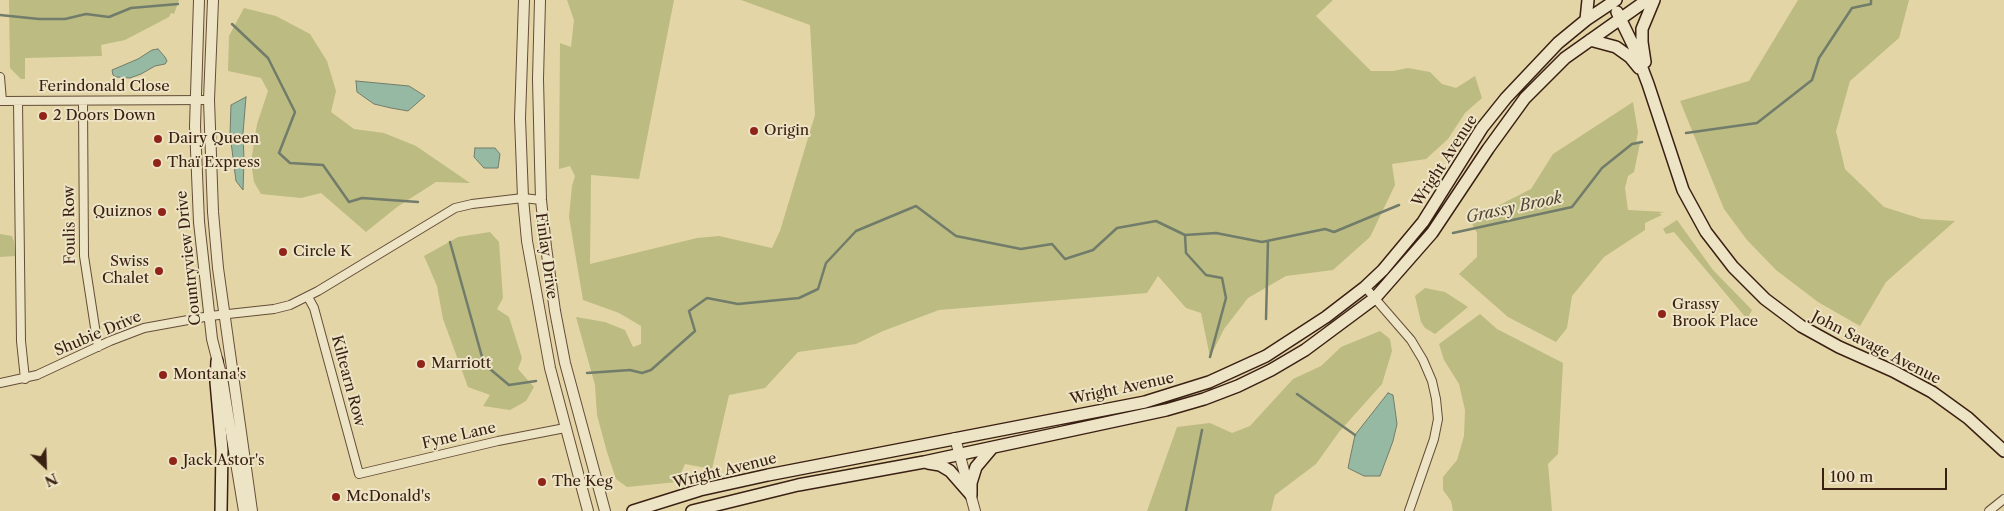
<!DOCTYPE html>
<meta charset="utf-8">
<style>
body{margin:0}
#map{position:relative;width:2004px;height:511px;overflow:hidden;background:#e4d5a6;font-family:"Libre Caslon Text",serif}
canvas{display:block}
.north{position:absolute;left:20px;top:441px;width:50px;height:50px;-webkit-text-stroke:4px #ede4c5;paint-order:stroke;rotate:156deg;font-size:14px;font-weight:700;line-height:20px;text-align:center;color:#3a2013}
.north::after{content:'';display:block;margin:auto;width:18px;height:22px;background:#3a2013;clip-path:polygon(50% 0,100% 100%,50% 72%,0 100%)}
.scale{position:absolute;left:1822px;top:468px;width:125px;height:22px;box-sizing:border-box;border:2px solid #3a2013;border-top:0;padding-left:6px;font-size:15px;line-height:18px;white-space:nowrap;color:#3a2013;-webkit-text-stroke:4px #ede4c5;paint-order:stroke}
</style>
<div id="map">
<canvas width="2004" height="511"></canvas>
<div class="north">N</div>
<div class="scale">100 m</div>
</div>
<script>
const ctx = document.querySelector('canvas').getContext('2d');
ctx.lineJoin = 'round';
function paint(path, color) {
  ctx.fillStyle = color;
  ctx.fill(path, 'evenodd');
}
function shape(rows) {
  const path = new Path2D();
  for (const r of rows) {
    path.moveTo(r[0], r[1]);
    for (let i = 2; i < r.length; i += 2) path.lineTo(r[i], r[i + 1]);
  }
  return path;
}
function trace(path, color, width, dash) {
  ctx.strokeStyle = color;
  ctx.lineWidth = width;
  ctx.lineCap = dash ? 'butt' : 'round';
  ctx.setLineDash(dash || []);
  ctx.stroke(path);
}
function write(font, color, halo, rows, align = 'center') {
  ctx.font = font + ' "Libre Caslon Text",serif';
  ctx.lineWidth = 4;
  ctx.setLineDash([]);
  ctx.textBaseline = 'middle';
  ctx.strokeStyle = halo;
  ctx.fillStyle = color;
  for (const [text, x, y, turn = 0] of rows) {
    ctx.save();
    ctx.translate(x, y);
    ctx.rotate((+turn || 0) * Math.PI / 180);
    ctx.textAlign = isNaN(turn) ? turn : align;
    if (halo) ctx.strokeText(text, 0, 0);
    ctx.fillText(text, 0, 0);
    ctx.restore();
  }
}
const green = shape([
 [9,0,179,0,174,14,171,13,169,17,125,40,101,45,102,56,25,58,25,79,21,79,10,68],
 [567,0,674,0,639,179,591,175,590,264,697,238,719,236,772,248,780,231,815,115,810,25,741,0,1333,0,1316,16,1371,71,1393,71,1408,68,1430,72,1442,84,1456,88,1475,76,1482,98,1465,113,1448,139,1426,159,1392,164,1395,185,1370,237,1333,270,1286,276,1248,298,1224,329,1210,357,1201,313,1186,308,1158,276,1147,293,939,310,883,331,856,344,798,352,765,388,729,395,712,469,685,464,677,482,627,487,616,479,607,452,597,415,595,385,576,317,605,322,625,330,633,347,641,344,641,326,619,313,583,300,569,217,572,186,575,176,570,166,559,169,560,43,571,47,574,20],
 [1798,0,1909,0,1899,38,1850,81,1836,131,1845,169,1884,207,1922,219,1955,221,1886,282,1860,326,1818,302,1776,270,1747,240,1724,209,1680,101,1749,81],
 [244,8,276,16,310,34,327,61,336,91,331,112,354,129,384,133,416,146,470,183,436,182,397,207,366,232,321,193,301,198,261,194,254,182,251,162,257,124,268,91,261,78,228,71,229,36],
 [1633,102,1638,132,1636,143,1640,143,1634,172,1628,176,1625,188,1628,210,1665,212,1659,213,1662,215,1645,223,1645,230,1604,257,1572,296,1567,328,1556,342,1508,317,1459,274,1477,257,1477,233,1470,220,1531,189,1553,154],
 [1677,220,1713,270,1752,310,1747,319,1674,232,1666,234,1663,229],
 [490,232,499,242,503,298,497,309,509,317,522,358,518,369,534,387,526,401,510,410,483,406,490,395,468,387,443,319,437,286,424,256,458,237],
 [0,234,12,236,14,242,15,256,0,257],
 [1425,288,1445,292,1468,307,1435,334,1425,328,1421,322,1415,296],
 [1480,314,1497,329,1563,363,1558,454,1548,464,1552,511,1453,511,1451,501,1443,490,1443,477,1457,460,1464,436,1465,410,1459,384,1444,360,1439,344],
 [1380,331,1390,339,1392,351,1382,384,1339,432,1316,464,1275,495,1271,511,1147,511,1177,427,1210,423,1232,433,1250,426,1293,379,1321,366,1341,347]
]);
const water = shape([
 [158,49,165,57,167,61,165,64,155,66,141,74,130,78,116,77,113,75,112,70,138,59,152,50,158,49],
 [356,81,409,86,425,96,408,111,391,108,374,104,357,92,356,81],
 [246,97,243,133,244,161,243,190,236,181,230,134,231,105,246,97],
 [475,148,495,148,500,154,498,168,484,168,474,157,475,148],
 [1388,393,1393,395,1397,424,1393,441,1380,476,1364,476,1348,468,1355,435,1388,393]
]);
const stream = shape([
 [0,15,39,19,65,19,86,14,109,17,131,8,178,4],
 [232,24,268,58,295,112,279,153,290,163,323,165,349,202,362,198,418,202],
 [1686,133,1757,123,1812,80,1819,58,1852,8,1871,4,1871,0],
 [1453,233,1572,207,1602,168,1632,144,1642,142],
 [1185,235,1186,253,1206,275,1222,278,1226,298,1210,357],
 [450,242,484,364,509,385,536,381],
 [1266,319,1268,241],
 [587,373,630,370,642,373,651,370,695,331,689,311,707,298,738,304,799,298,818,289,826,263,856,231,916,206,956,236,1021,249,1052,244,1065,259,1093,250,1117,228,1156,221,1185,235,1216,233,1262,242,1325,229,1334,232,1399,205],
 [1297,394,1355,435],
 [1186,511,1202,430]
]);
const minor = shape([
 [0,77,2,101],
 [0,101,209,100],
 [18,101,21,341,25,379],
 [83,102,84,256,98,347],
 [1365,287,1411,340,1423,360,1432,381,1436,399,1438,419,1434,439,1409,511],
 [308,297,314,308,359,474,498,441,565,428],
 [0,383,37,375,110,341,144,328,210,316,274,309,290,305,318,291,455,208,472,204,523,198,541,200],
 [1989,511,2004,499]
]);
const tertiary = shape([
 [199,0,195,126,199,222,212,339,222,378,244,511],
 [213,0,209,100,213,212,218,268,252,511],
 [524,0,520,118,523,198,527,241,550,368,588,511],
 [540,0,538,79,540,163,541,200,546,247,555,311,565,363,605,511],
 [955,438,975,511]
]);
const secondary = shape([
 [1617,12,1634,47,1648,84,1683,190,1706,232,1733,267,1765,299,1801,326,1839,347,1893,371,1932,392,1968,418,2004,451],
 [1586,20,1588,0],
 [1590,40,1616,47,1630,57,1639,68],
 [1645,62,1642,42,1642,29,1654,0],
 [217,361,216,382,222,450,221,511],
 [928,463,940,465,950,471,971,495],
 [971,495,971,483,976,467,992,448],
 [633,511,700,490,768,475,1145,402,1209,382,1266,356,1326,317,1365,287,1383,270,1423,222,1482,128,1506,98,1558,43,1586,20,1616,0],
 [692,511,798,485,924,462,1166,410,1204,399,1238,386,1271,370,1305,350,1375,298,1432,233,1488,149,1525,98,1565,58,1647,0]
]);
const markers = [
 [43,116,5,"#8f2418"],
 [754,131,5,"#8f2418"],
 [158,139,5,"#8f2418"],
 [157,163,5,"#8f2418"],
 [162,212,5,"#8f2418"],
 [283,252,5,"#8f2418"],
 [159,271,5,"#8f2418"],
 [1662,314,5,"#8f2418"],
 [421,364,5,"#8f2418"],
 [163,375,5,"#8f2418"],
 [173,461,5,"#8f2418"],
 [542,482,5,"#8f2418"],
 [336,497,5,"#8f2418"]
];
const streetNames = [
 ["Ferindonald Close",104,87],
 ["Wright Avenue",1445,161,-57],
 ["Foulis Row",70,225,-91],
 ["Finlay Drive",546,256,82],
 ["Countryview Drive",189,258,-96],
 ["Shubie Drive",98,334,-23],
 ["John Savage Avenue",1876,348,27],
 ["Kiltearn Row",348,381,75],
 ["Wright Avenue",1122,389,-12],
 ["Fyne Lane",459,436,-13],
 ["Wright Avenue",725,471,-14]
];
const poiNames = [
 ["2 Doors Down",53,116],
 ["Origin",764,131],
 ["Dairy Queen",168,139],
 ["Thaï Express",167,163],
 ["Quiznos",152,212,"right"],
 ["Circle K",293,252],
 ["Swiss",149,262,"right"],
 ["Chalet",149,279,"right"],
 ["Grassy",1672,305],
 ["Brook Place",1672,322],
 ["Marriott",431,364],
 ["Montana's",173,375],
 ["Jack Astor's",183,461],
 ["The Keg",552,482],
 ["McDonald's",346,497]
];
const waterNames = [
 ["Grassy Brook",1514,208,-12]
];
paint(green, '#bbbb82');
paint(water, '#96b9a4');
trace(water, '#717c6a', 1);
trace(stream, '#717c6a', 2.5);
trace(minor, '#644d38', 10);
trace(tertiary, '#644d38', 12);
trace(secondary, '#3a2013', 14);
trace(minor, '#ede4c5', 8);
trace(tertiary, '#ede4c5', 10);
trace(secondary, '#ede4c5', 11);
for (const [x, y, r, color] of markers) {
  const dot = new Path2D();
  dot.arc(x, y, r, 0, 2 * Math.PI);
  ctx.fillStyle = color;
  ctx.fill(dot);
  trace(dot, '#ede4c5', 2);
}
write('15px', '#3a2013', '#ede4c5', streetNames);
write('15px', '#3a2013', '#ede4c5', poiNames, 'left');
write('italic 16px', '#514637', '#ede4c5', waterNames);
</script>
